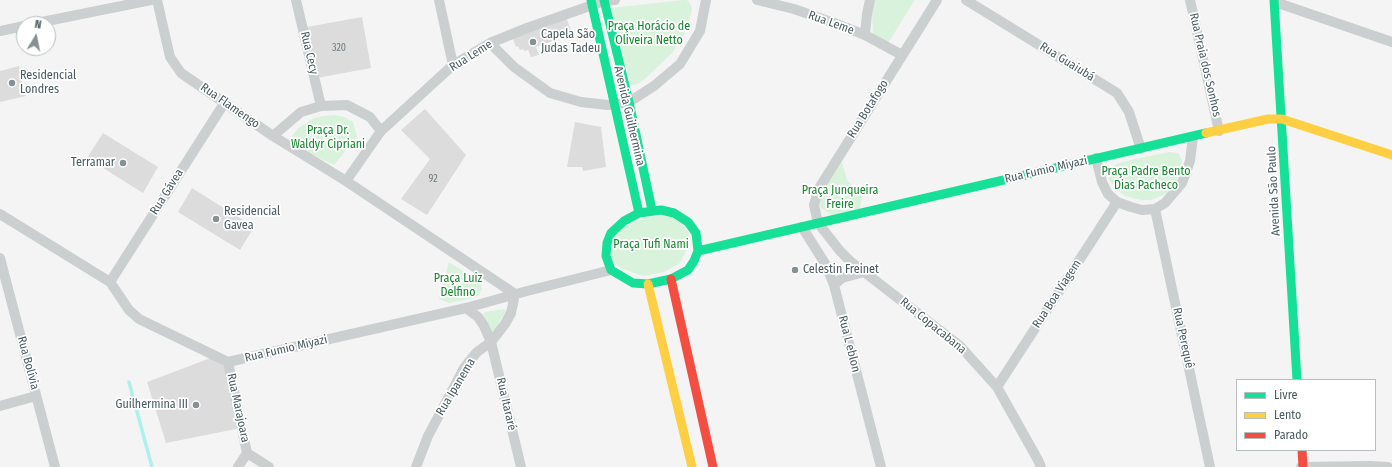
<!DOCTYPE html>
<meta charset="utf-8">
<style>
body{margin:0}
#map{position:relative;width:1392px;height:467px;overflow:hidden;background:#f4f4f4;font-family:"Fira Sans Condensed",sans-serif}
canvas{display:block}
.legend{position:absolute;left:1236px;top:379px;width:140px;height:72px;box-sizing:border-box;background:#fff;border:1px solid #b7bec0;margin:0;padding:5px 7px;list-style:none;font-size:12px;color:#4a5c61}
.legend li{display:flex;align-items:center;gap:8px;height:20px}
.legend b{width:20px;border:1px solid #b7bec0}
.north{position:absolute;left:16px;top:16px;width:40px;height:40px;box-sizing:border-box;background:#fff;border:1px solid #b7bec0;border-radius:50%;rotate:10deg;font-size:11px;font-weight:700;line-height:16px;text-align:center;color:#4a5c61}
.north::after{content:'';display:block;margin:auto;width:14px;height:18px;background:#869194;clip-path:polygon(50% 0,100% 100%,50% 72%,0 100%)}
</style>
<div id="map">
<canvas width="1392" height="467"></canvas>
<ul class="legend">
<li><b style="height:5px;background:#16e098"></b>Livre</li>
<li><b style="height:5px;background:#ffcf43"></b>Lento</li>
<li><b style="height:5px;background:#f24e42"></b>Parado</li>
</ul>
<div class="north">N</div>
</div>
<script>
const ctx = document.querySelector('canvas').getContext('2d');
ctx.lineJoin = 'round';
function paint(path, color) {
  ctx.fillStyle = color;
  ctx.fill(path, 'evenodd');
}
function shape(rows) {
  const path = new Path2D();
  for (const r of rows) {
    path.moveTo(r[0], r[1]);
    for (let i = 2; i < r.length; i += 2) path.lineTo(r[i], r[i + 1]);
  }
  return path;
}
function trace(path, color, width, dash) {
  ctx.strokeStyle = color;
  ctx.lineWidth = width;
  ctx.lineCap = dash ? 'butt' : 'round';
  ctx.setLineDash(dash || []);
  ctx.stroke(path);
}
function write(font, color, halo, rows, align = 'center') {
  ctx.font = font + ' "Fira Sans Condensed",sans-serif';
  ctx.lineWidth = 3.5;
  ctx.setLineDash([]);
  ctx.textBaseline = 'middle';
  ctx.strokeStyle = halo;
  ctx.fillStyle = color;
  for (const [text, x, y, turn = 0] of rows) {
    ctx.save();
    ctx.translate(x, y);
    ctx.rotate((+turn || 0) * Math.PI / 180);
    ctx.textAlign = isNaN(turn) ? turn : align;
    if (halo) ctx.strokeText(text, 0, 0);
    ctx.fillText(text, 0, 0);
    ctx.restore();
  }
}
const green = shape([
 [683,0,687,0,691,5,692,10,686,31,680,41,672,53,647,77,638,84,631,85,611,8],
 [874,0,915,0,888,43,873,37,872,7],
 [334,115,344,117,353,122,357,137,334,165,293,145,290,139,298,128,314,118,324,116],
 [1169,152,1178,153,1181,158,1182,161,1177,180,1171,188,1164,195,1151,200,1141,200,1125,196,1117,190,1109,180,1109,170,1113,166,1122,162],
 [842,162,847,180,862,195,860,209,832,215,821,208,819,203,820,195],
 [650,215,676,217,689,233,689,245,680,263,664,272,644,276,637,274,621,268,612,261,610,239,616,231],
 [449,262,480,282,482,288,479,295,473,298,449,303,439,299],
 [505,309,506,312,500,320,496,333,491,333,483,315,485,312]
]);
const stream = shape([
 [129,382,152,467]
]);
const building = shape([
 [362,17,371,68,317,78,307,27],
 [566,17,571,30,563,33,564,37,536,47,539,55,531,57,528,50,524,51,523,49,520,50,518,46,516,47,512,36],
 [19,66,26,96,0,102,0,71],
 [425,109,466,155,427,215,401,199,430,159,401,130],
 [575,122,601,127,606,167,583,171,582,167,567,167],
 [103,133,158,167,143,193,87,158],
 [192,188,254,227,240,250,178,212],
 [216,356,228,362,241,428,166,443,147,382]
]);
const street = shape([
 [157,0,170,57,181,73,273,136,346,181,515,294,511,313,505,324,491,342,477,352,464,368,428,436,416,467],
 [296,0,321,106],
 [439,0,453,65],
 [757,0,794,9,834,23,865,35,902,55],
 [937,0,818,190,814,205,818,223,840,251,850,261,960,346,997,387,1038,460,1041,467],
 [966,0,1117,93,1129,112,1141,149],
 [1190,0,1219,131],
 [1275,2,1392,42],
 [32,24,151,0],
 [0,31,24,26],
 [865,35,867,14,870,0],
 [490,43,514,67,550,93,581,102,608,105,629,102,654,86,680,64,700,31,706,0],
 [273,136,301,112,321,106,347,105,370,117,381,131],
 [1096,158,1102,182,1108,194,1117,202,1131,207,1142,210,1155,209,1165,203,1182,183,1190,161,1193,137],
 [346,181,381,131,453,65,490,43,527,28,604,1,615,0],
 [1155,209,1210,467],
 [0,214,110,282,129,310,139,319,228,362,466,308,527,291,611,270],
 [802,227,826,265,834,285,881,467],
 [0,258,55,467],
 [110,282,225,102],
 [834,285,842,278,864,272],
 [466,308,478,317,484,326,491,342,521,467],
 [228,362,247,453,269,467],
 [997,387,1117,202],
 [0,406,36,396],
 [238,467,247,453],
 [1301,467,1370,466,1388,467]
]);
const fast = shape([
 [591,0,639,213],
 [604,0,629,102,652,210],
 [1274,0,1297,380],
 [661,210,674,213,688,222,696,233,698,251,694,261,688,270,671,279,648,284,633,283,611,270,606,256,607,243,611,233,624,221,639,213,661,210],
 [698,251,1206,133]
]);
const slow = shape([
 [1206,133,1268,119,1282,119,1392,155],
 [648,284,692,467]
]);
const jam = shape([
 [671,279,713,467],
 [1302,450,1303,467]
]);
const markers = [
 [533,42,4,"#869194"],
 [12,83,4,"#869194"],
 [123,163,4,"#869194"],
 [216,219,4,"#869194"],
 [795,270,4,"#869194"],
 [196,405,4,"#869194"]
];
const numberNames = [
 ["320",339,48],
 ["92",433,179]
];
const streetNames = [
 ["Rua Leme",831,23,20],
 ["Rua Cecy",309,53,77],
 ["Rua Leme",471,56,-32],
 ["Rua Guaiubá",1067,62,32],
 ["Rua Praia dos Sonhos",1205,65,77],
 ["Rua Flamengo",230,106,35],
 ["Rua Botafogo",868,109,-58],
 ["Avenida Guilhermina",629,116,77],
 ["Rua Fumio Miyazi",1046,170,-13],
 ["Avenida São Paulo",1274,191,-93],
 ["Rua Gávea",167,192,-58],
 ["Rua Boa Viagem",1057,294,-57],
 ["Rua Copacabana",933,326,39],
 ["Rua Perequê",1183,338,78],
 ["Rua L eblon",849,344,76],
 ["Rua Fumio Miyazi",286,349,-13],
 ["Rua Bolívia",28,363,75],
 ["Rua Ipanema",456,387,-59],
 ["Rua Itararé",506,404,77],
 ["Rua Marajoara",238,408,78]
];
const parkNames = [
 ["Praça Horácio de",649,27],
 ["Oliveira Netto",649,41],
 ["Praça Dr.",328,131],
 ["Waldyr Cipriani",328,145],
 ["Praça Padre Bento",1146,172],
 ["Dias Pacheco",1146,186],
 ["Praça Junqueira",840,191],
 ["Freire",840,205],
 ["Praça Tufi Nami",651,245],
 ["Praça Luiz",458,279],
 ["Delfino",458,293]
];
const poiNames = [
 ["Capela São",541,35],
 ["Judas Tadeu",541,49],
 ["Residencial",20,76],
 ["Londres",20,90],
 ["Terramar",115,163,"right"],
 ["Residencial",224,212],
 ["Gavea",224,226],
 ["Celestin Freinet",803,270],
 ["Guilhermina III",188,405,"right"]
];
paint(green, '#d9f2dc');
trace(stream, '#aef0ec', 3.5);
paint(building, '#dcdcdd');
trace(street, '#cbcfcf', 10);
trace(fast, '#16e098', 9);
trace(slow, '#ffcf43', 9);
trace(jam, '#f24e42', 9);
for (const [x, y, r, color] of markers) {
  const dot = new Path2D();
  dot.arc(x, y, r, 0, 2 * Math.PI);
  ctx.fillStyle = color;
  ctx.fill(dot);
  trace(dot, '#fff', 1.5);
}
write('10px', '#6f7d81', null, numberNames);
write('12px', '#4a5c61', '#fff', streetNames);
write('12px', '#178631', '#fff', parkNames);
write('12px', '#4a5c61', '#fff', poiNames, 'left');
</script>
